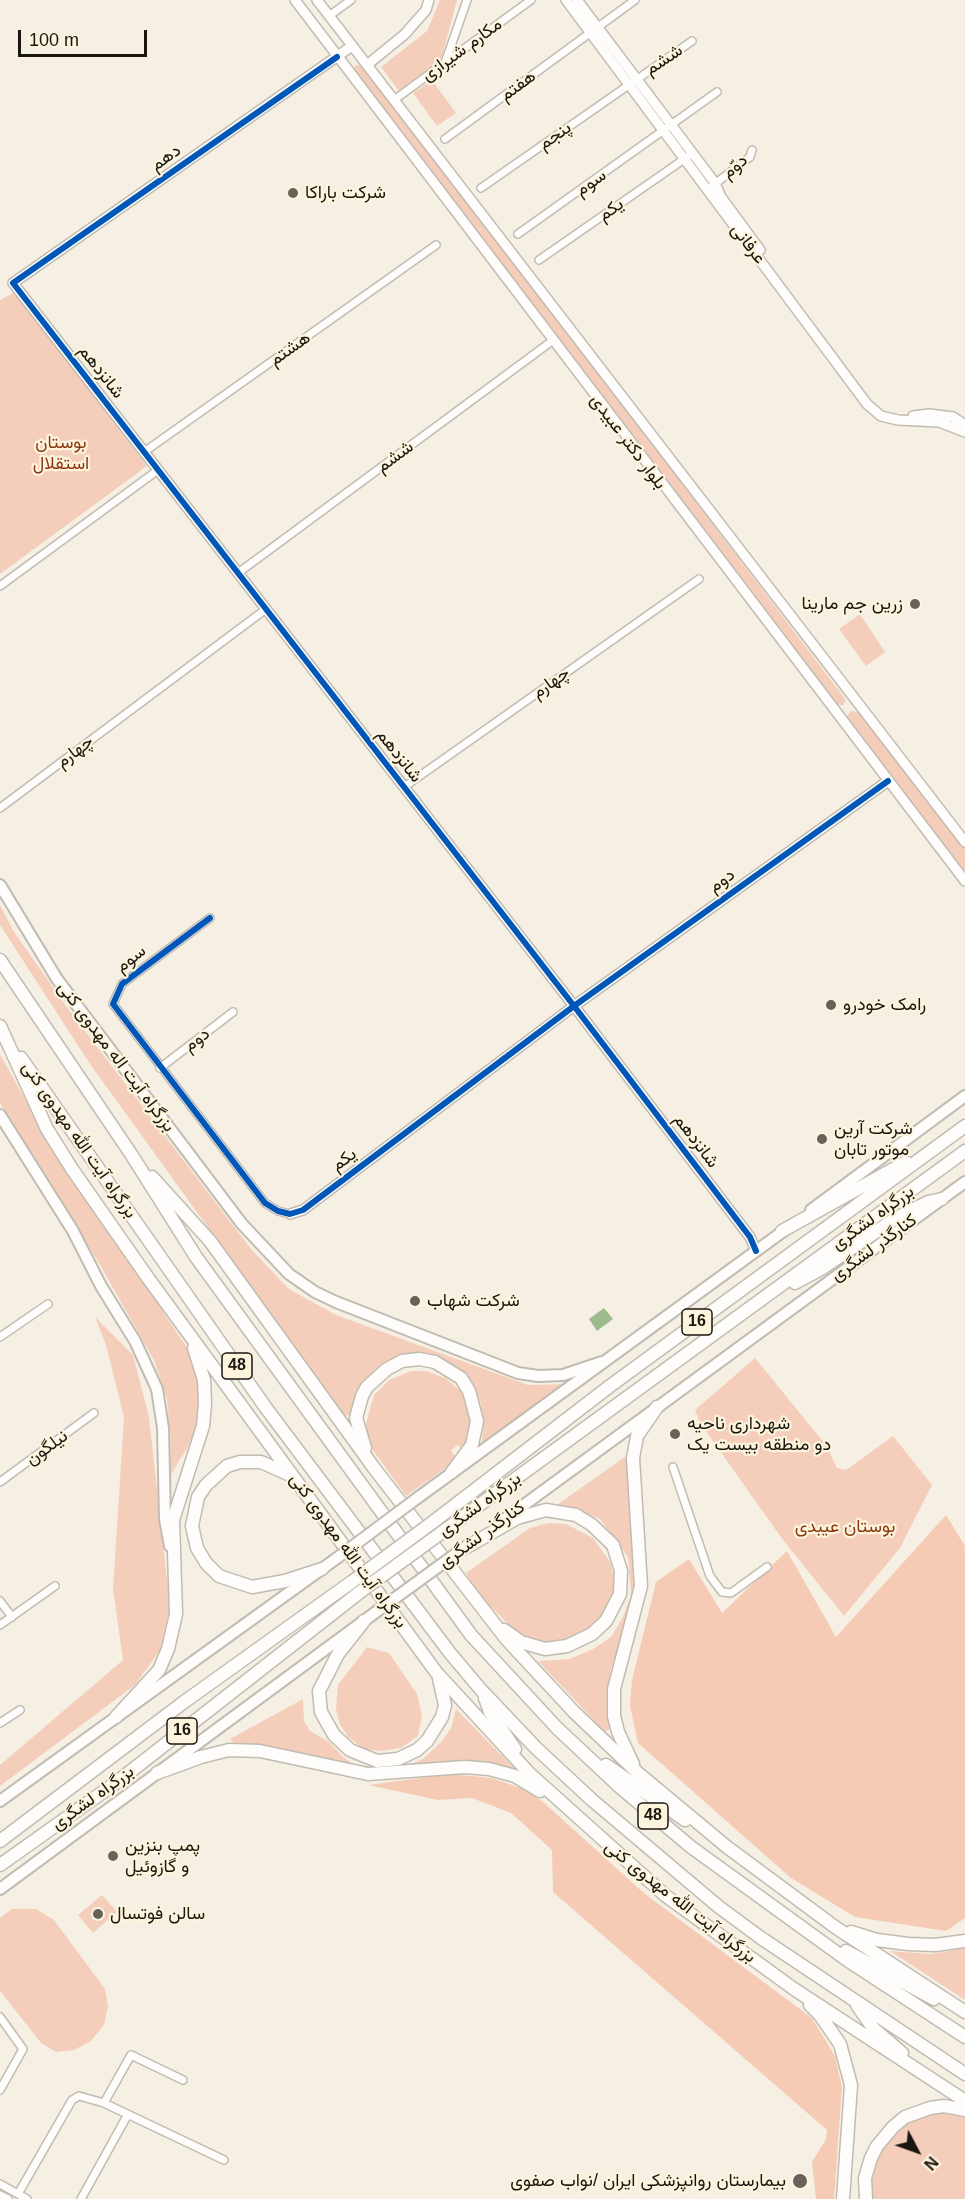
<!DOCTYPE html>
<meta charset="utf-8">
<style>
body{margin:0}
#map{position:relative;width:965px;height:2199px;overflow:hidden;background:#f6f0e4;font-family:Arial,sans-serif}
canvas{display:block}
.north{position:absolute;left:887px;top:2121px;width:60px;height:60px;-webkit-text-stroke:4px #fdf4dd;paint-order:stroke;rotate:131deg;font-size:16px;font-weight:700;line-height:24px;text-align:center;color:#1a170f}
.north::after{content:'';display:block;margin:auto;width:21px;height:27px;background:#1a170f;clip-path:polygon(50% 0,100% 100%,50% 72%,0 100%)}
.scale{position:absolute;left:18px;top:30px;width:129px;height:27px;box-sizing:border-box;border:3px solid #1a170f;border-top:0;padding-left:8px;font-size:18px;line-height:21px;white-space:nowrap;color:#1a170f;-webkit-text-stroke:4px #fdf4dd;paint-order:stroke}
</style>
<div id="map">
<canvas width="965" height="2199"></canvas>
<div class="north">N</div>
<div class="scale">100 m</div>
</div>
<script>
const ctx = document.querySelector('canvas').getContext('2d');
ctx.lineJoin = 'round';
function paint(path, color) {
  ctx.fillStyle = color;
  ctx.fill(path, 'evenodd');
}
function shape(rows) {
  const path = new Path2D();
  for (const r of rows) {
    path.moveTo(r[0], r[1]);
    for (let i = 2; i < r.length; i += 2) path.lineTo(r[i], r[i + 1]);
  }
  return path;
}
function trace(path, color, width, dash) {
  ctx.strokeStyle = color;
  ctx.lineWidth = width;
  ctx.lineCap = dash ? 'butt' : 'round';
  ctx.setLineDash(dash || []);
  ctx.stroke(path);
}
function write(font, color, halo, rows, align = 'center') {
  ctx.font = font + ' Arial,Vazirmatn,sans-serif';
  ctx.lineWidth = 4.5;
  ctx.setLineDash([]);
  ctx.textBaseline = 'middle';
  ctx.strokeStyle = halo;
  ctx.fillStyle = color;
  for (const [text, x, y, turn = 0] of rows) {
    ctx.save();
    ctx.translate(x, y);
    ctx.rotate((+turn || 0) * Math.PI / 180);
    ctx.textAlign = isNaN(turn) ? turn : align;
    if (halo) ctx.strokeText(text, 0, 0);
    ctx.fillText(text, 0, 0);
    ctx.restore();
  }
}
const green = shape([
 [440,0,457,0,441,60,399,91,381,67,427,31],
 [356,65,363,66,576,344,846,700,843,705,837,705,352,71],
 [432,80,456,113,437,126,413,93],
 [13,293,27,308,147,466,0,574,0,300],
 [860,614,885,652,866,666,839,629],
 [851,711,858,712,965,849,965,871,849,722,847,716],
 [0,905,14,932,66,1006,251,1249,289,1289,336,1315,528,1385,570,1384,481,1449,484,1420,480,1401,465,1377,433,1355,394,1358,354,1414,344,1416,90,1064,0,925],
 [0,1054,51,1146,190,1352,199,1387,196,1425,192,1440,170,1476,171,1442,167,1399,154,1360,100,1265,0,1103],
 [95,1317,133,1355,149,1417,170,1606,160,1650,135,1685,0,1786,0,1765,123,1660,113,1589,124,1417,106,1345],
 [755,1358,826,1445,837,1468,846,1470,893,1436,932,1485,900,1548,844,1616,783,1540,700,1423,695,1410],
 [411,1371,426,1371,445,1378,461,1391,468,1404,472,1421,464,1452,458,1445,451,1450,457,1460,406,1496,372,1449,365,1427,374,1395,389,1380],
 [629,1454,627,1475,638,1579,633,1609,611,1668,608,1711,612,1727,605,1732,538,1661,569,1659,593,1649,611,1637,622,1619,631,1595,628,1557,600,1519,573,1508,557,1505],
 [548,1523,566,1524,593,1538,610,1562,615,1582,614,1601,603,1619,587,1634,559,1644,538,1644,518,1634,480,1596,466,1573,530,1528],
 [367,1647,389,1653,417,1694,422,1716,418,1736,401,1748,383,1751,364,1749,348,1737,340,1724,336,1710,338,1685],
 [303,1699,304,1721,310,1731,329,1742,343,1757,359,1768,256,1744,235,1744,230,1739],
 [456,1709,519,1773,403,1768,423,1759,442,1741,451,1728],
 [102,1895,117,1912,93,1933,78,1915],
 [12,1909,36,1909,54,1920,105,1989,108,2006,104,2025,91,2041,74,2050,56,2052,41,2043,0,1991,0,1918],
 [965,1948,965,2000,890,1951,932,1954],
 [929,2111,965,2113,965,2199,868,2199,871,2164,893,2130]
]);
const forest = shape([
 [946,1515,965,1546,965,1918,946,1931,855,1917,791,1878,638,1743,630,1706,632,1680,656,1582,689,1559,722,1613,787,1551,836,1637],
 [451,1774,491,1778,521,1788,542,1801,645,1894,812,2018,835,2056,842,2087,834,2199,816,2199,812,2162,826,2139,827,2130,553,1892,552,1850,511,1813,472,1798,438,1800,368,1785]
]);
const water = shape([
 [604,1308,613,1319,597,1331,589,1319]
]);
const street = shape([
 [329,16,351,0],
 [445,63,467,0],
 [394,100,531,0],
 [445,139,635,0],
 [481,188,692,41],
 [707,190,750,157,752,150],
 [518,234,717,92],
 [539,260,693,153],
 [144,452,436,245],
 [238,573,552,341],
 [0,586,158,470],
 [404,787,699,579],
 [0,808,266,609],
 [210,918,122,984,113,1004,265,1203,278,1211,290,1214],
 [160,1068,233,1012],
 [0,1337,48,1304],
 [673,1467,710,1576,722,1592,731,1593,767,1567],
 [0,1482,94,1413],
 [0,1601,12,1617],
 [0,1625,55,1586],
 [0,1723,20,1710],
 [0,2017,23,2049,0,2090],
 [104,2103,131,2055,183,2080],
 [0,2184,27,2199],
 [18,2194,72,2100,79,2096,104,2103,224,2160],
 [0,2195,8,2199],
 [81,2199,127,2116]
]);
const secondary = shape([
 [295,0,965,881],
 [317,0,965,842],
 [566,0,867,404,881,416,898,420,939,422,965,432],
 [577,0,715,183,721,197,760,250],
 [352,46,13,283,574,1006,750,1237,756,1251],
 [367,65,405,34,426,10,429,0],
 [913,416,929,414,953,417,965,425],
 [290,1214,303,1210,574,1006,888,781]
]);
const primary = shape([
 [0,885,57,979,242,1224,289,1274,315,1292,336,1302,518,1373,538,1376,563,1375,602,1362],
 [0,1115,73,1231,101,1286,135,1341,157,1389,163,1428,165,1519,170,1546],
 [811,1210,965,1096],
 [416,1499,789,1227],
 [498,1524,965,1182],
 [0,1801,337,1558],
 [0,1889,376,1612]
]);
const highway = shape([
 [0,960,131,1154,196,1257,471,1635,557,1728,621,1788,691,1847,847,1960,965,2037],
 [0,1026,47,1129,72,1169,148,1278,436,1672,530,1774,666,1896,794,1989,965,2101],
 [21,1058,266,1408,450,1653,482,1691,536,1748,592,1800,719,1907,761,1938,965,2074],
 [152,1177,210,1241,374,1468,507,1640,574,1712,638,1773,727,1847,835,1927,965,2012],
 [782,1231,906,1162],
 [795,1283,821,1269,896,1218,928,1202,942,1199],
 [365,1448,356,1418,362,1396,367,1387,387,1369,402,1361,419,1359,435,1362,461,1378,469,1391,477,1421,472,1445,452,1472],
 [290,1475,261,1462,240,1462,227,1466,206,1485,198,1497,192,1526,197,1548,206,1563,219,1576,252,1587,285,1581,322,1569],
 [433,1522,610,1386,965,1126],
 [441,1533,965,1151],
 [465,1548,517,1518,546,1510,576,1515,592,1525,613,1545,621,1571,620,1594,606,1621,592,1634,567,1646,545,1649,521,1642,504,1630],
 [364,1621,338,1654,319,1691,321,1712,334,1735,350,1750,377,1761,398,1759,417,1750,427,1741,442,1717,445,1705,439,1679],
 [485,1698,490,1712,515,1749],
 [116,1717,159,1670,168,1649,176,1614,173,1520,203,1426,205,1404,204,1380,194,1348],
 [633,1764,618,1732,614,1716,614,1689,641,1586,633,1458,637,1436,657,1407],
 [606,1765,685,1820],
 [157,1773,201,1757,229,1750,260,1751,368,1774,465,1767,489,1769,515,1776,540,1791],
 [0,1841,184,1702,353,1581],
 [0,1865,117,1782,360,1592],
 [851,1932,877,1940,908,1944,935,1945,965,1941],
 [846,1951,934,1999],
 [810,2005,820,2015,840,2044,851,2085,843,2199],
 [857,2005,873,2028,902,2053],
 [866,2199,865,2178,871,2158,877,2146,893,2127,905,2117,930,2108,944,2106,965,2110]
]);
const primaryBridge = shape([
 [337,1558,416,1499],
 [376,1612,457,1553]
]);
const highwayBridge = shape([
 [353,1581,433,1522],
 [360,1592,441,1533]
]);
const cycleway = shape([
 [337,57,13,283,574,1006,750,1237,756,1251],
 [210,918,122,984,113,1004,265,1203,278,1211,290,1214,303,1210,574,1006,888,781]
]);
const markers = [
 [293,193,6,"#67635a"],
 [915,604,6,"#67635a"],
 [831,1005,6,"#67635a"],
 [822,1139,6,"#67635a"],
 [415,1301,6,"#67635a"],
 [675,1434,6,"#67635a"],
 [113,1856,6,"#67635a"],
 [98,1914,6,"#67635a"],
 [800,2181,8,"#67635a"]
];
const shields = [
 [697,1322,30],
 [237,1366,30],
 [182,1731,30],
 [653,1816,30]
];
const shieldNames = [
 ["16",697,1322],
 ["48",237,1366],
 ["16",182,1731],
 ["48",653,1816]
];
const streetNames = [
 ["مکارم شیرازی",462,50,-36],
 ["ششم",664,60,-34],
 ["هفتم",518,86,-36],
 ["پنجم",555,136,-35],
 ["دهم",166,158,-35],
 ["دوّم",735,167,-40],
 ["سوم",591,183,-35],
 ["یکم",611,210,-35],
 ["عرفانی",748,244,53],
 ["هشتم",290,349,-35],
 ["شانزدهم",101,372,52],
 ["بلوار دکتر عبیدی",628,442,53],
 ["ششم",395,457,-36],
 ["چهارم",551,683,-35],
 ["چهارم",75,752,-37],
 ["شانزدهم",399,756,52],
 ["دوم",722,881,-36],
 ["سوم",131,959,-38],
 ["دوم",197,1040,-37],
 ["بزرگراه آیت اله مهدوی کنی",116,1057,53],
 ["بزرگراه آیت الله مهدوی کنی",79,1140,55],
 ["شانزدهم",696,1141,53],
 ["یکم",344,1160,-37],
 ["بزرگراه لشگری",873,1218,-36],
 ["کنارگذر لشگری",874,1248,-36],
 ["نیلگون",47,1448,-36],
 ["بزرگراه لشگری",480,1505,-36],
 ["کنارگذر لشگری",482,1535,-36],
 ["بزرگراه آیت الله مهدوی کنی",348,1551,54],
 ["بزرگراه لشگری",93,1798,-36],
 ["بزرگراه آیت الله مهدوی کنی",680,1902,38]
];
const poiNames = [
 ["شرکت باراکا",305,193],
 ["زرین جم مارینا",903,604,"right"],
 ["رامک خودرو",843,1005],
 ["شرکت آرین",834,1129],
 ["موتور تابان",834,1150],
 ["شرکت شهاب",427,1301],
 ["شهرداری ناحیه",687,1424],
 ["دو منطقه بیست یک",687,1445],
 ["پمپ بنزین",125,1846],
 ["و گازوئیل",125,1867],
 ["سالن فوتسال",110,1914],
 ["بیمارستان روانپزشکی ایران /نواب صفوی",786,2181,"right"]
];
const parkNames = [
 ["بوستان",61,443],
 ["استقلال",61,464],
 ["بوستان عیبدی",845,1527]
];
paint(green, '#f4cebb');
paint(forest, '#f6cbb5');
paint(water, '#9ebb8e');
trace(street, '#c0bcb2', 10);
trace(secondary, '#c0bcb2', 12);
trace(primary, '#c0bcb2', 14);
trace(highway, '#c0bcb2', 15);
trace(street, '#fefdfb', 7);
trace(secondary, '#fefdfb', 9);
trace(primary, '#fefdfb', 10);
trace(highway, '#fefdfb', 12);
trace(primaryBridge, '#c0bcb2', 14, []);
trace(highwayBridge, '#c0bcb2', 15, []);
trace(primaryBridge, '#fefdfb', 10);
trace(highwayBridge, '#fefdfb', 12);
trace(cycleway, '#0057b8', 6);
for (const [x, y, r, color] of markers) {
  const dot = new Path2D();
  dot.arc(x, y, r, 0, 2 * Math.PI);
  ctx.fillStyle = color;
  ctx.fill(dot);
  trace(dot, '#fdf4dd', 2);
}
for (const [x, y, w] of shields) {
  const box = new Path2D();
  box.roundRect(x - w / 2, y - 13, w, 26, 4.5);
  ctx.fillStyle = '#fdf4dd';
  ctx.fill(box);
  trace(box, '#1a170f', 1.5);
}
write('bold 16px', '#1a170f', null, shieldNames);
write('18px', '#1a170f', '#fdf4dd', streetNames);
write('18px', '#1a170f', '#fdf4dd', poiNames, 'left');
write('18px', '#8c3710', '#fdf4dd', parkNames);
</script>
